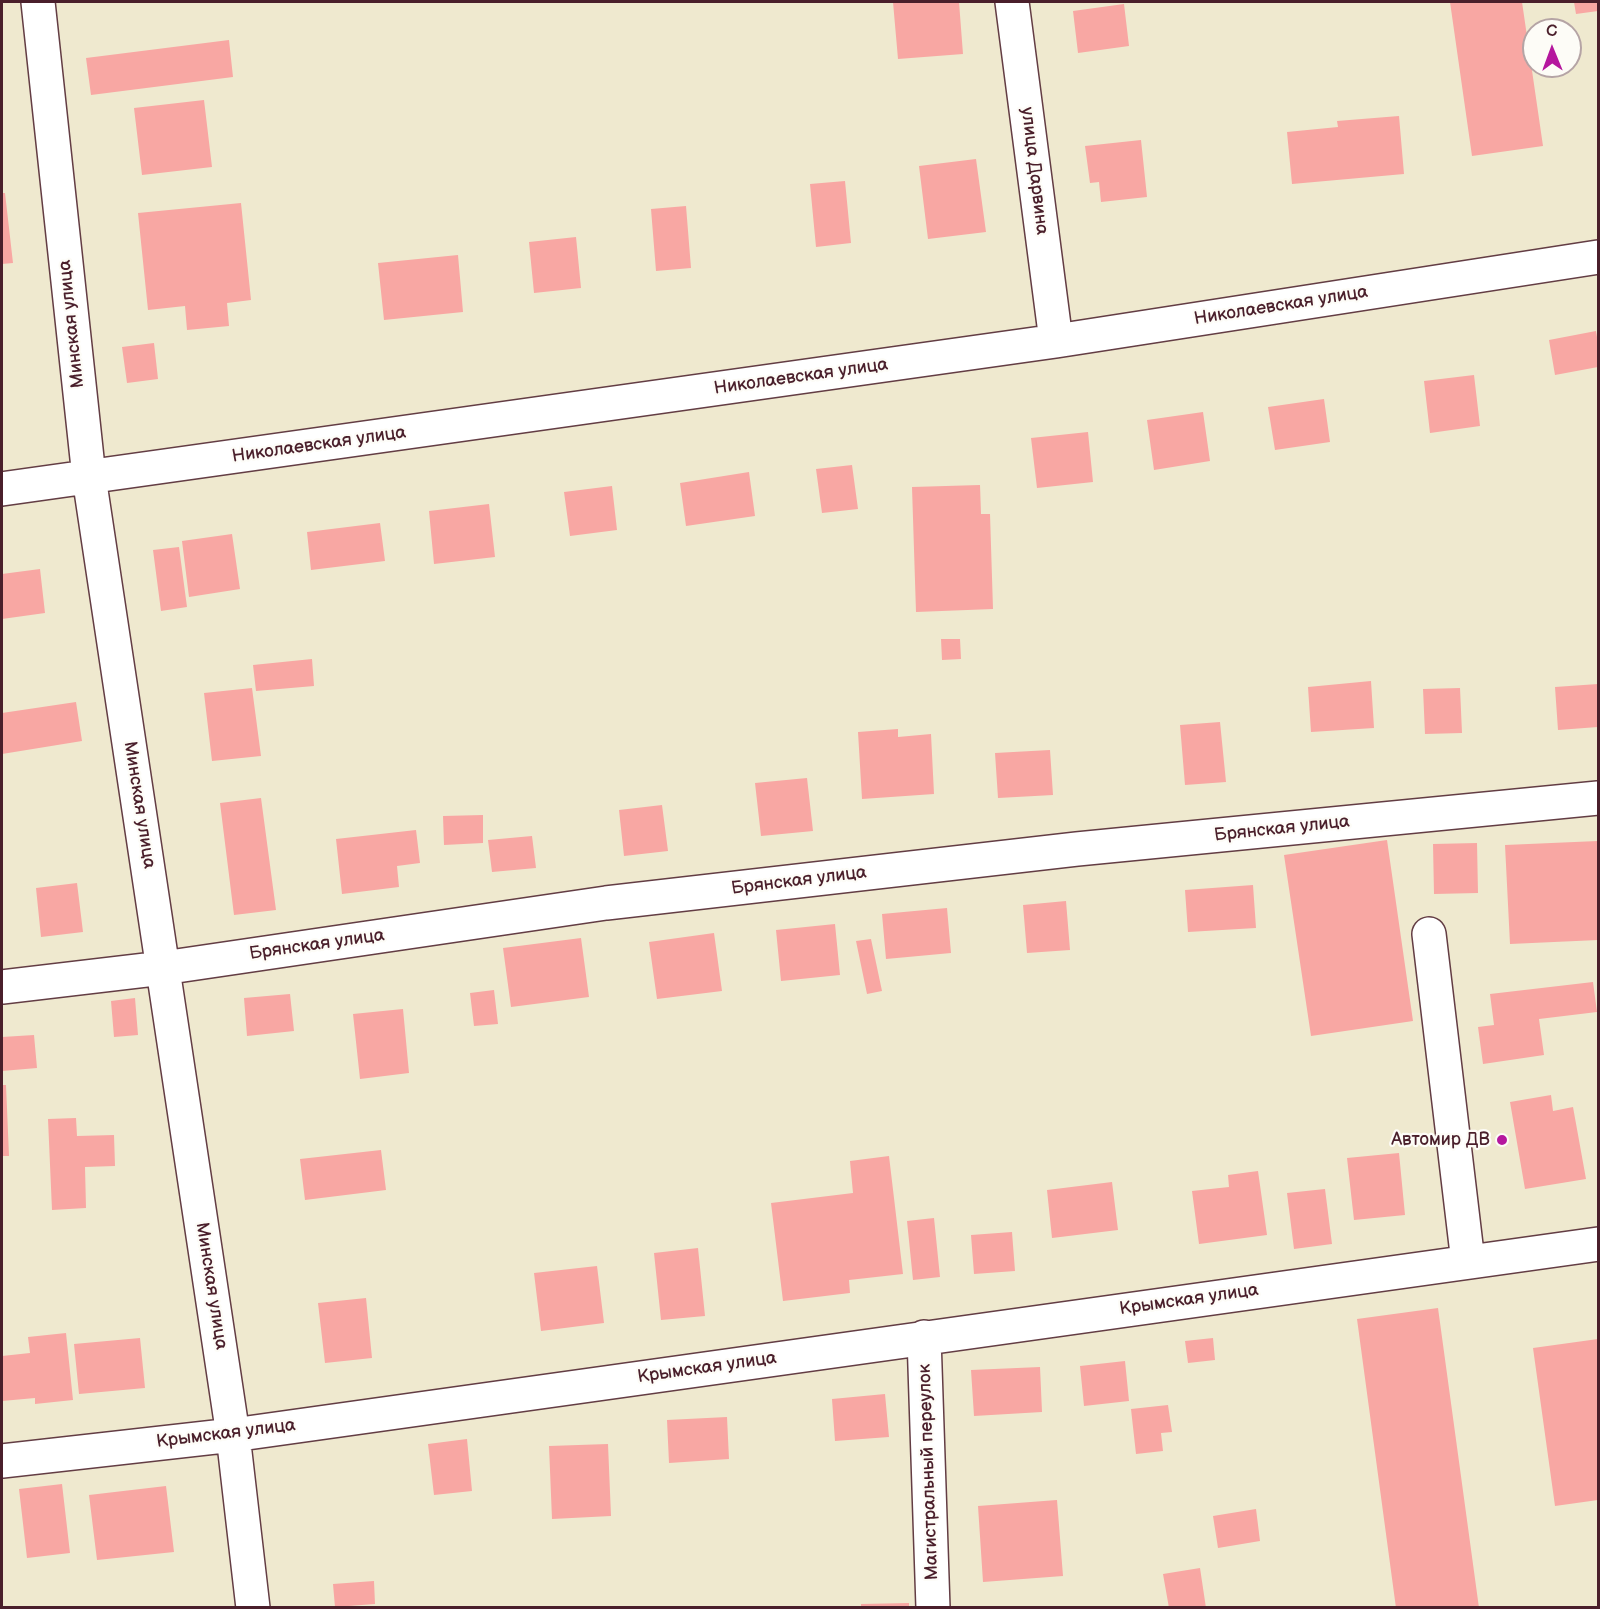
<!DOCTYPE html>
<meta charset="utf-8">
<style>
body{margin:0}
#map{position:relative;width:1600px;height:1609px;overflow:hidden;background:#efe9cf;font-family:"Balsamiq Sans",sans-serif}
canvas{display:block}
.frame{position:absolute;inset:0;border:3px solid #4a1f2b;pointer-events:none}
.north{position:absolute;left:1522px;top:18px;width:60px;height:60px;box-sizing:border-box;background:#fdfcf7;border:2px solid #b5a4a5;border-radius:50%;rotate:359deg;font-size:16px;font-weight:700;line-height:24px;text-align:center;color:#4a1f2b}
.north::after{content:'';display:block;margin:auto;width:21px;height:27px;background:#b5179e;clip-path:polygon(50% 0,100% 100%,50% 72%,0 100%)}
</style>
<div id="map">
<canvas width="1600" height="1609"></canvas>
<div class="frame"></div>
<div class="north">С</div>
</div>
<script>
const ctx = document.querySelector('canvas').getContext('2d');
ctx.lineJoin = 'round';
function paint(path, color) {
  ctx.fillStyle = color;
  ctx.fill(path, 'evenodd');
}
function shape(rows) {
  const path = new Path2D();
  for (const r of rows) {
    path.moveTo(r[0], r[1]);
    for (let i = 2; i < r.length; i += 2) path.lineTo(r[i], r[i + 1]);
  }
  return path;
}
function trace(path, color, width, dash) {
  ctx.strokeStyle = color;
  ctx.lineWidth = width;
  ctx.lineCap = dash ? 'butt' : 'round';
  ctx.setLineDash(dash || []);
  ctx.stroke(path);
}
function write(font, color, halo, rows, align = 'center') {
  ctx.font = font + ' "Balsamiq Sans",sans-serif';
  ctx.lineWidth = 4.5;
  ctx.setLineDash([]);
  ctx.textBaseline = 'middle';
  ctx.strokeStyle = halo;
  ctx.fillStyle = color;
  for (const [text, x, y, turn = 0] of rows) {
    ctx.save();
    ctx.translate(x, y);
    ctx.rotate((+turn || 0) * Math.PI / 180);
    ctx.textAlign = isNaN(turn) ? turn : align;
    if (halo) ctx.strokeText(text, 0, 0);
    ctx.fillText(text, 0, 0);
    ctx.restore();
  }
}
const building = shape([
 [893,2,959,2,963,54,898,59],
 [1450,2,1522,2,1543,146,1472,156],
 [1574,2,1598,2,1598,11,1576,14],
 [1124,4,1129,46,1078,53,1073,11],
 [229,40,233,77,91,95,86,58],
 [204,100,212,167,142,175,134,108],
 [1399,116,1404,174,1292,184,1287,132,1338,127,1337,121],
 [1141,140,1147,197,1101,202,1099,182,1090,183,1085,146],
 [976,159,986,232,928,239,919,166],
 [845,181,851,243,816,247,810,184],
 [2,193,5,193,13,263,2,264],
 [241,203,251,300,227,303,229,326,187,330,185,306,148,310,138,213],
 [686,206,691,268,656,271,651,209],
 [576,237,581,288,534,293,529,242],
 [458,255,463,312,384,320,378,263],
 [1596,331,1598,343,1598,367,1555,375,1549,340],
 [154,343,158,379,127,383,122,347],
 [1474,375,1480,426,1430,433,1424,381],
 [1324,399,1330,442,1275,450,1268,407],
 [1203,412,1210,461,1154,470,1147,420],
 [1088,432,1093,482,1037,488,1031,438],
 [852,465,858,509,822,513,816,469],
 [749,472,755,516,686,526,680,483],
 [980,485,981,514,990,514,993,609,916,612,912,487],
 [612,486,617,530,570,536,564,492],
 [489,504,495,557,434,564,429,511],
 [380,523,385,561,311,570,307,532],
 [232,534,240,589,189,597,182,541],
 [179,547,187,607,161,611,153,550],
 [40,569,45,613,2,619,2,574],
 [941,639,960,639,961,659,942,660],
 [312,659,314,686,256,691,253,665],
 [1371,681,1374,728,1311,732,1308,687],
 [1598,684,1598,727,1558,730,1555,687],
 [252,688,261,756,212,761,204,693],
 [1460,688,1462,733,1425,734,1423,689],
 [76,702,82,741,2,754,2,713],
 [1220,722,1226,782,1185,785,1180,725],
 [898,729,898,737,931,734,934,794,862,799,858,732],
 [1050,750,1053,795,998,798,995,753],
 [807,778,813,831,761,836,755,783],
 [261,798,276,910,234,915,220,803],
 [662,805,668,851,624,856,619,810],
 [483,815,483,843,444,845,443,816],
 [416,830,420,863,397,866,399,887,342,894,336,839],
 [532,836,536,868,492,872,488,840],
 [1387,840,1413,1021,1311,1036,1284,855],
 [1598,841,1598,940,1510,944,1505,845],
 [1477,843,1478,893,1434,894,1433,844],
 [77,883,83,932,41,937,36,888],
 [1253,885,1256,928,1188,932,1185,890],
 [1066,901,1070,950,1027,953,1023,905],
 [947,908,951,953,886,959,882,914],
 [835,924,840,975,781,981,776,930],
 [714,933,722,991,657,999,649,942],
 [581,938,589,997,511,1007,503,948],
 [871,939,882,991,867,994,856,941],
 [1593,982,1597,1012,1539,1019,1544,1055,1483,1064,1478,1027,1494,1025,1490,994],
 [494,990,498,1024,474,1026,470,993],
 [290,994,294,1031,247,1036,244,998],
 [135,998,138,1035,114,1037,111,1001],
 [403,1009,409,1073,360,1079,353,1014],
 [34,1035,37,1068,2,1071,2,1037],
 [2,1085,6,1085,9,1156,2,1156],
 [1551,1095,1553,1111,1573,1107,1586,1179,1525,1189,1510,1102],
 [76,1118,77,1136,114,1135,115,1166,85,1167,86,1208,52,1210,48,1119],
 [381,1150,386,1190,305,1200,300,1159],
 [1399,1153,1405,1215,1354,1220,1347,1158],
 [889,1156,903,1274,849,1280,850,1293,783,1301,771,1203,853,1193,850,1161],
 [1258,1171,1267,1235,1199,1244,1192,1191,1229,1187,1228,1175],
 [1112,1182,1118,1230,1052,1238,1047,1190],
 [1325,1189,1332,1244,1294,1249,1287,1193],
 [934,1218,940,1277,913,1280,907,1221],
 [1012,1232,1015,1271,974,1274,971,1235],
 [698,1248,705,1316,661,1320,654,1253],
 [597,1266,604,1323,541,1331,534,1273],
 [366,1298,372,1358,325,1363,318,1303],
 [1438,1308,1479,1608,1396,1608,1357,1319],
 [66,1333,73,1400,35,1404,35,1398,2,1401,2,1356,30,1353,28,1337],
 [140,1338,145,1388,79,1394,74,1344],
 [1213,1338,1215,1360,1188,1363,1185,1341],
 [1598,1339,1598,1500,1555,1506,1533,1348],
 [1125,1361,1129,1401,1084,1406,1080,1366],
 [1040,1367,1042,1412,974,1416,971,1370],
 [885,1394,889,1437,835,1441,832,1399],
 [1168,1405,1172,1432,1161,1433,1163,1451,1136,1454,1131,1409],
 [727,1417,729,1459,669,1463,667,1420],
 [467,1439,472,1491,434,1495,428,1444],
 [608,1444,611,1516,552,1519,549,1446],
 [62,1484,70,1553,27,1558,19,1489],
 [166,1486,174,1552,97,1560,89,1495],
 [1057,1500,1063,1576,983,1582,978,1506],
 [1256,1509,1260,1541,1218,1548,1213,1516],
 [1200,1568,1206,1608,1169,1608,1163,1574],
 [374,1581,375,1604,335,1607,333,1584],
 [909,1603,909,1608,861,1608,861,1604]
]);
const minor = shape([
 [38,2,89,477,233,1435,253,1608],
 [1012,2,1056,341],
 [2,489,1056,341,1598,257],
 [1429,934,1468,1262],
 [2,987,163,968,606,903,1077,849,1598,798],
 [924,1337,933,1608],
 [2,1461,233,1435,1598,1244]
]);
const markers = [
 [1502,1140,6,"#b5179e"]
];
const streetNames = [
 ["улица Дарвина",1034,171,83],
 ["Николаевская улица",1281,306,-9],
 ["Минская улица",72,324,-96],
 ["Николаевская улица",801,377,-8],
 ["Николаевская улица",319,445,-8],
 ["Минская улица",139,805,81],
 ["Брянская улица",1282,829,-6],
 ["Брянская улица",799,881,-7],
 ["Брянская улица",317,945,-8],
 ["Минская улица",211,1286,81],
 ["Крымская улица",1189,1300,-8],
 ["Крымская улица",707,1368,-8],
 ["Крымская улица",226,1434,-7],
 ["Магистральный переулок",929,1472,-92]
];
const poiNames = [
 ["Автомир ДВ",1490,1140]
];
paint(building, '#f8a7a3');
trace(minor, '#633d44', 36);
trace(minor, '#fff', 33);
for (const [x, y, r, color] of markers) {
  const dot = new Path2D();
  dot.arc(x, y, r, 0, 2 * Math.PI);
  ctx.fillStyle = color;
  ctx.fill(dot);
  trace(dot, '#fdfcf7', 2);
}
write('18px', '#4a1f2b', '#fdfcf7', streetNames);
write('18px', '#4a1f2b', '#fdfcf7', poiNames, 'right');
</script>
